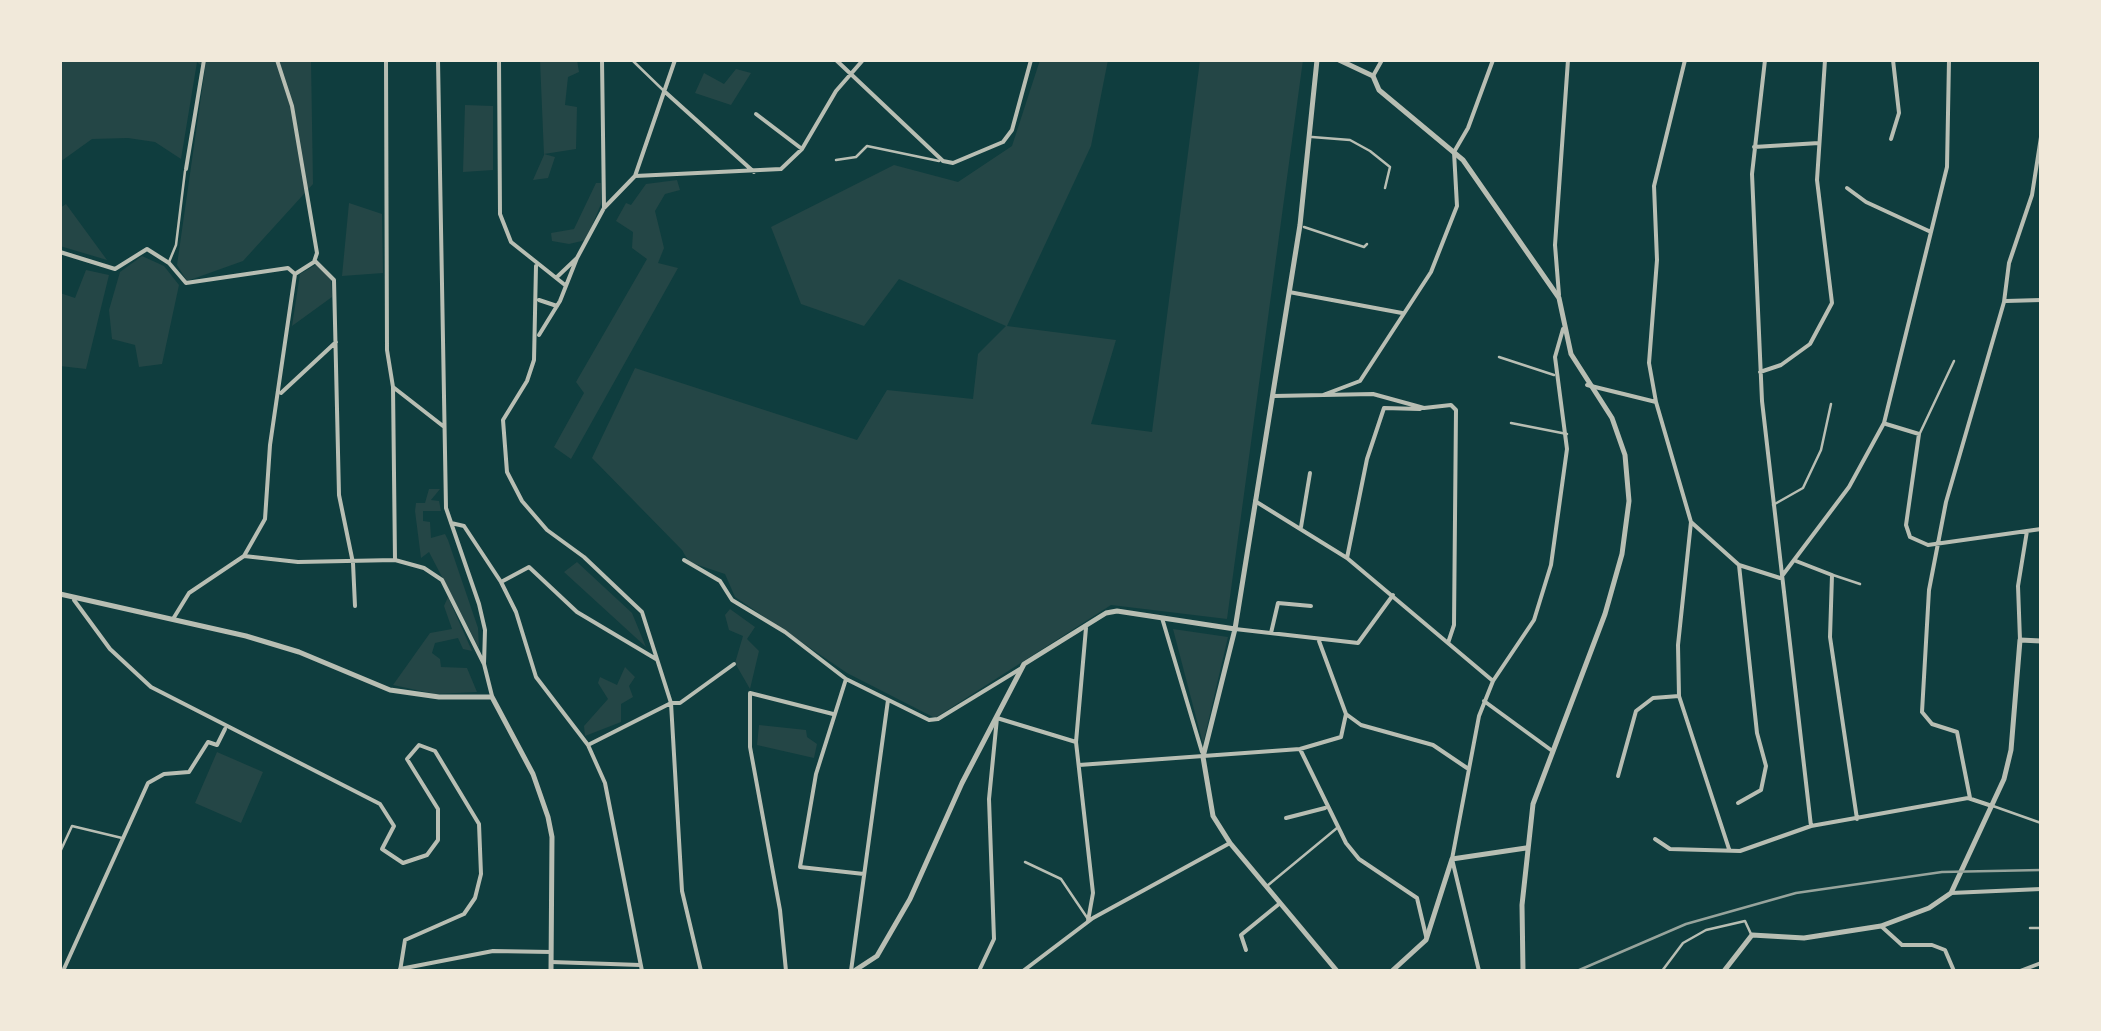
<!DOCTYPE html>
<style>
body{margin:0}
#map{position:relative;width:2101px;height:1031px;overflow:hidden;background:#0f3d3e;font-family:"Alegreya Sans",sans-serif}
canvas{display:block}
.frame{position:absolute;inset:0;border:62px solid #f1e9da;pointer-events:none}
</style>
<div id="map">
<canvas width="2101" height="1031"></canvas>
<div class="frame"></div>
</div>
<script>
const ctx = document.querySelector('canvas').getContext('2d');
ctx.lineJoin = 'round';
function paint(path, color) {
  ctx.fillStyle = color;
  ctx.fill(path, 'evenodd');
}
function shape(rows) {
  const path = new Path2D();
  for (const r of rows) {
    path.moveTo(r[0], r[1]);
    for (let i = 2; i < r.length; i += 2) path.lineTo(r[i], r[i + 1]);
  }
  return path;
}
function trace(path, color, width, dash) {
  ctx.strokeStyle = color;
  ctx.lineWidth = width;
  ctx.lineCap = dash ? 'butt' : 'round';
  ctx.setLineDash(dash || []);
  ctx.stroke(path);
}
const green = shape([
 [60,60,311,60,313,184,243,261,187,281,177,265,205,69,197,62,181,159,155,142,128,138,92,139,60,162],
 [540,60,577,60,579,72,568,77,565,105,577,107,576,149,544,154,555,157,548,178,533,180,544,155],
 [1040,60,1108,60,1091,146,1007,326,1116,340,1091,424,1152,432,1200,60,1303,60,1227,619,1111,605,935,718,847,673,735,597,725,574,689,562,682,550,592,458,635,368,857,440,887,390,973,399,978,354,1006,326,899,279,864,326,801,304,771,227,894,165,958,182,1012,146],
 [736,69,751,73,731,105,695,93,704,73,724,84],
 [465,105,493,106,493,170,463,172],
 [677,180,680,190,665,194,655,211,664,248,658,263,678,268,571,459,554,447,584,393,576,382,647,259,632,248,633,232,616,221,626,203,631,205,646,184],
 [596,183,601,183,601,204,586,240,569,244,552,241,551,233,574,229],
 [349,203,382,214,383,273,342,276],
 [66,204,107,260,60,246,60,208],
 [142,256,164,266,179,285,162,364,139,367,135,345,112,339,109,310,120,272],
 [317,264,331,277,332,297,292,326,300,274],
 [86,270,109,275,86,369,60,366,60,293,75,298],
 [429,489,440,489,431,500,439,501,441,511,423,511,423,521,430,522,431,538,445,534,448,540,478,628,479,648,429,552,421,558,415,511,416,503,425,503],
 [577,562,632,613,646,647,564,572],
 [448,597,472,651,463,649,458,638,435,643,432,653,440,659,441,667,467,668,477,692,435,694,393,685,430,633,452,629,444,606],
 [730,609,755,627,747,639,759,651,750,689,735,663,743,636,729,630,725,615],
 [1173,629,1228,637,1203,744],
 [625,667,635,677,629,686,633,697,621,704,621,722,585,736,584,726,608,699,598,683,600,677,617,685],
 [759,725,806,730,807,737,817,744,814,758,757,745],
 [217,752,263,772,241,823,195,803]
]);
const service = shape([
 [632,60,663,90],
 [1312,137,1350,140,1370,151,1390,167,1385,188],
 [836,160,856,157,867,146,939,161],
 [1304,227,1364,247,1367,244],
 [169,262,176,245,185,171],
 [1499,357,1554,375],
 [1511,423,1567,434],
 [1920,433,1954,361],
 [1773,505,1803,488,1821,450,1831,404],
 [1833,575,1860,584],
 [1993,806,2041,823],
 [60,852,72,826,122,838],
 [1025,862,1061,879,1088,919],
 [1267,886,1337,828],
 [2030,928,2041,928],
 [1662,971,1683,943,1706,930,1745,921,1751,934]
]);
const minor = shape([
 [277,60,292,106,317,253,314,262,295,274],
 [386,60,387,350,393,387,395,560],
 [438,60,446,508,479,604,485,630,484,664],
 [499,60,500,214,511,242,565,285],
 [602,60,604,208],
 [699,60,701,60],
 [836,60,943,161,953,163,1003,142,1012,130,1031,60],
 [1685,60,1654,186,1657,260,1649,363,1656,402,1691,522,1739,565,1780,578],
 [1765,60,1752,174,1762,401,1811,826],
 [1373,76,1382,60],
 [664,91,754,172],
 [756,114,802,149],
 [1891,139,1899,113,1893,60],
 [1754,147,1819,143],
 [186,169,204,60],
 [635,176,781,169,802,149,836,91,863,60],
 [1847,188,1866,202,1931,232],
 [60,252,115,269,147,249,169,263,186,283,288,268,295,274,270,445,265,519,244,556,189,593,173,619],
 [577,258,604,208,635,176,675,60],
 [315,261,334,280,339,495,353,563,355,606],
 [536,266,534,360,527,381,503,420,507,472,522,501,547,530,584,557,642,612,671,703,682,891,701,971],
 [1289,292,1402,313],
 [1559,295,1555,245,1568,60],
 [539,300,557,306],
 [2006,301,2041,300],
 [539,335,560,301,577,258,557,277],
 [1760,372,1781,365,1810,344,1832,303,1817,180,1825,60],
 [1587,385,1656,402],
 [393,387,443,426],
 [281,393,336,342],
 [1323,395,1360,381,1431,272,1457,206,1454,152,1468,128,1493,60],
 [1274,396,1373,394,1424,408,1451,405,1456,410,1454,625,1448,643],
 [1886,424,1919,434,1906,525,1910,537,1928,545,2041,529],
 [1255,501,1347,558,1493,681],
 [1691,522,1678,645,1679,696,1729,849],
 [451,523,464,526,501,582,516,612,536,677,588,745,605,783,642,971],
 [1301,527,1310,473],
 [244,556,298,562,395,560,424,568,442,580,484,664,492,696],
 [1347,558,1367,459,1384,408,1420,409],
 [684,560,720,581,732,600,785,632,846,679,929,720,938,719,1020,669],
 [1796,561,1832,575,1830,637,1857,819],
 [1782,576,1849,487,1884,423,1947,167,1949,60],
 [501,582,529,567,577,612,656,659],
 [74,600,110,649,151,687,380,804,394,826,382,849,403,863,427,855,438,840,438,809,407,759,419,745,435,751,479,824,481,874,475,898,464,914,405,940,400,971],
 [1162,618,1202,752],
 [1086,628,1076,742,1093,893,1088,921],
 [1235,629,1358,643,1393,595],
 [1271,633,1278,603,1311,606],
 [2020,640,2018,586,2027,531],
 [846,679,816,774,800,867,864,874],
 [1484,701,1551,750],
 [1346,714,1361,725,1433,745,1467,768],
 [588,745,671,703,680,703,734,664],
 [1300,749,1346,843,1359,859,1417,898,1426,936],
 [1079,765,1300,749,1341,737,1346,714,1319,641],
 [1618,776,1636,711,1653,698,1679,696],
 [1970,798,1957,732,1932,724,1922,712,1929,590,1946,502,2004,302,2009,263,2032,195,2041,137],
 [1738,803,1761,790,1766,766,1757,733,1739,565],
 [1286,818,1325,808],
 [1655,839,1670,849,1740,851,1811,826,1968,798,1992,806],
 [1951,893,2041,889],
 [1881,926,1902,945,1932,945,1945,950,1954,971],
 [1246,950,1241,935,1279,904],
 [551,962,640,965],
 [400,969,493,951,551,952],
 [63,971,148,783,164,774,189,772,208,742,217,745,225,729],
 [786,971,780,910,750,747,750,693,833,714],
 [851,971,888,700],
 [979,971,994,939,989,799,997,718,1076,742],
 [1023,971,1093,918,1230,843],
 [1479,971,1452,859,1479,716,1493,681,1534,620,1551,565,1567,449,1555,357,1563,329],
 [2020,971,2041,963]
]);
const tertiary = shape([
 [1317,60,1300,225,1235,629,1203,757,1213,816,1230,843,1337,971],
 [1339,60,1373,76,1379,90,1463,160,1559,298,1571,354,1612,418,1625,455,1629,501,1622,554,1605,614,1533,804,1522,905,1523,971],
 [60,594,246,636,299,652,390,690,439,697,492,697,533,774,548,817,552,837,551,971],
 [854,971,877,956,910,899,962,783,1024,664,1106,613,1117,611,1235,629],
 [1392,971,1426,940,1452,859,1526,848],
 [1724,971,1752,935,1804,938,1881,926,1929,908,1951,893,2004,779,2011,750,2020,640,2041,641]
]);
const rail = shape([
 [1577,971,1686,924,1796,893,1942,872,2041,870]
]);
paint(green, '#244646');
trace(service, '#b8beb3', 2.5);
trace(minor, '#b8beb3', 4);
trace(tertiary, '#b8beb3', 5);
trace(rail, '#97a49c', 2.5);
</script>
